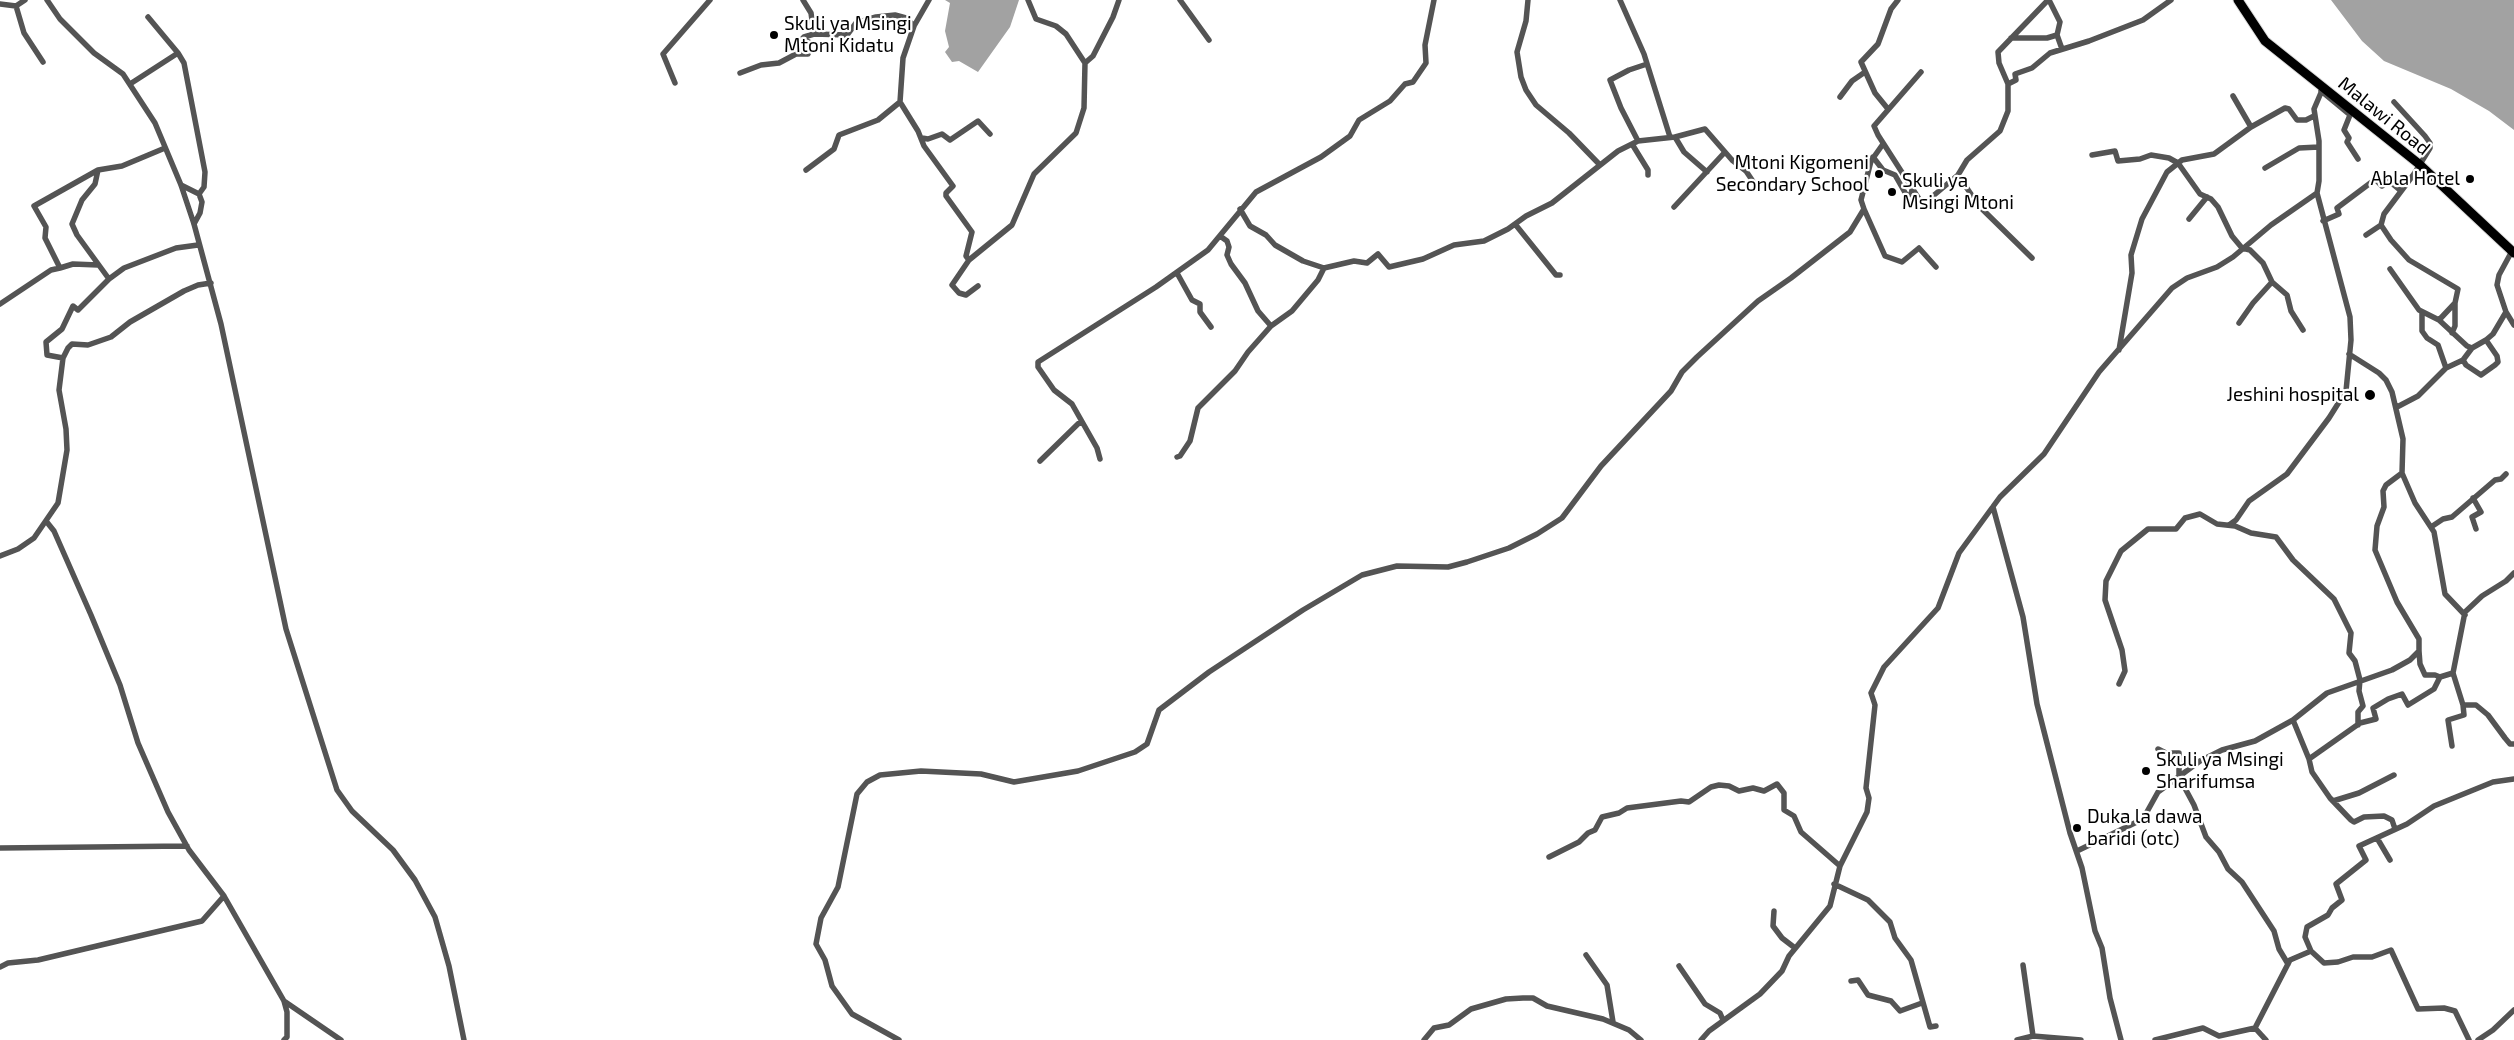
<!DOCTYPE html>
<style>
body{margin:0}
canvas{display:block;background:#fff}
</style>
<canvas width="2514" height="1040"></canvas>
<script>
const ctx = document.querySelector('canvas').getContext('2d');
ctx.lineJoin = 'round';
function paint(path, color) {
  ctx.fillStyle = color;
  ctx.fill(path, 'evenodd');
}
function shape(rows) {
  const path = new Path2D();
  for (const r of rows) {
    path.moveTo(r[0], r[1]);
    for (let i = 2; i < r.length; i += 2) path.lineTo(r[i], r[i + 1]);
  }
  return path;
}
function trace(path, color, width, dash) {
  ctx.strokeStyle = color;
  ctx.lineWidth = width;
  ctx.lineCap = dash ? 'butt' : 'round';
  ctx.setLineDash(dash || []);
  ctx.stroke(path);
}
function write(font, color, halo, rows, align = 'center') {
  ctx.font = font + ' "Exo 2",sans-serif';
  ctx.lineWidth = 4.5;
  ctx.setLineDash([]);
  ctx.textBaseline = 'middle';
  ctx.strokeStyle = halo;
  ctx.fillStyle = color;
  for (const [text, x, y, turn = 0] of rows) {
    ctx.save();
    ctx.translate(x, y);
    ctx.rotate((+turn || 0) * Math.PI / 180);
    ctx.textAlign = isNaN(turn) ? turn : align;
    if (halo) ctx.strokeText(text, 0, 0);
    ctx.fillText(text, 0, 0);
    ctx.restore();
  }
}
const water = shape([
 [945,0,1019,0,1010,27,978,72,959,61,952,62,945,52,949,47,945,31,950,3],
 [2331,0,2514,0,2514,130,2489,111,2451,89,2384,61,2362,41]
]);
const minor = shape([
 [47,0,60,19,94,53,123,74,155,123,181,185,194,224,221,324,286,629,337,790,352,811,393,850,415,880,435,917,449,966,464,1040],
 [1028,0,1036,19,1056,26,1066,34,1085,63],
 [1180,0,1209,40],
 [1528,0,1526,21,1517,52,1521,77,1526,90,1536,105,1569,133,1600,165],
 [1620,0,1644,54,1670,137],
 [2049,0,2060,22,2057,35,2062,49],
 [0,4,16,6,25,0],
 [16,6,24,33,43,62],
 [148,17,178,53],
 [814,34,847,35,856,23,876,17,895,15,906,18,914,26],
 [2011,38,2047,38,2057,35],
 [802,39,809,42,810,46,808,54,796,54,800,43,802,39,804,37,814,34,811,13,803,0],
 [1921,72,1874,126,1878,135,1921,202,1927,201,1958,175,1967,160,2000,131,2008,111,2008,84,2016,80,2015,74,2032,68,2050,53,2089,41,2143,20,2171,0],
 [740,73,761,65,779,63,796,54],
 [675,83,663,54,710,0],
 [130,84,178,53,184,63,205,172,204,187,199,194,202,202,200,213,194,224],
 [2008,84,1999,63,1998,52,2048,0],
 [2321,91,2350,115,2344,130,2349,138,2347,142,2358,159],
 [2233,96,2251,127],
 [1840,97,1852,81,1865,72],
 [900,102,918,131,924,146,953,186,946,193,946,196,972,232,966,256,969,260],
 [2394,102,2425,136,2430,143,2430,148,2414,174,2384,214,2381,225,2391,240,2409,260,2458,289,2455,303,2439,320],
 [1888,109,1875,93,1861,62,1878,44,1891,9,1898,0],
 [1675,137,1684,152,1707,172],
 [922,138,928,139,942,134,950,140,978,121,990,134],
 [1638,141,1621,108,1610,80,1629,70,1647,64],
 [1632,144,1648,170,1648,175],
 [2092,155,2115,151,2118,161,2140,159,2151,155,2169,158,2178,163,2200,194,2211,199,2218,207,2232,236,2242,248,2250,250,2263,263,2272,282,2287,295,2291,311,2303,330],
 [1873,157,1883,170,1895,175,1907,196,1911,194,1912,190],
 [2265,168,2299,148,2319,147],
 [98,170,95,184,82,200,72,224,77,235,109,279],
 [806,170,834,149,839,135,878,120,900,102,903,58,914,26,929,0],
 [1958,175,1979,206,2032,258],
 [181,185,199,194],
 [1674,207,1725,152],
 [1240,209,1250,226,1266,235,1275,245,1303,261,1324,268,1354,261,1367,263,1378,254,1389,267,1423,259,1454,245,1484,241,1508,229,1526,216,1552,203,1618,151,1638,141,1675,137,1705,129,1732,160,1746,171,1754,183],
 [1864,209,1885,256,1902,262,1919,248,1936,267],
 [2189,219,2207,197],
 [2323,221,2339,214,2337,208,2373,181,2376,180,2382,186,2389,181,2401,191],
 [1515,224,1552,270,1556,275,1560,275],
 [2366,235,2381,225],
 [1220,236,1227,241,1229,247,1227,255,1231,264,1245,283,1258,311,1271,326],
 [2512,251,2499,275,2497,285,2506,312,2514,325],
 [60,268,73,264,98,265],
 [2390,269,2419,310,2439,320,2467,346,2472,348,2486,340,2493,334,2506,312],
 [1177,273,1192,300,1200,304,1200,312,1211,327],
 [978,286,966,295,959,293,952,285,969,260,1012,225,1034,174,1076,133,1084,108,1085,63,1093,56,1113,17,1119,0],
 [0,304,51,270,60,268,45,238,46,227,34,206,98,170,122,166,165,148],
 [2422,312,2422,331,2427,338,2438,345,2446,368],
 [2239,323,2253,303,2272,282],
 [2452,333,2455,326,2455,303],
 [2119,350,2132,273,2131,255,2142,219,2167,172,2182,160,2214,154,2251,127,2285,108,2289,109,2297,120,2306,120,2314,116],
 [2349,354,2379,373,2386,380,2392,392,2403,439,2402,473,2415,503,2434,532,2445,594,2465,615],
 [63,358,47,355,46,342,62,329,73,306,78,310,109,279,124,268,176,248,198,245],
 [2463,360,2466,365,2481,375,2495,365,2498,362,2497,356,2486,340],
 [2397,407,2418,396,2446,368,2463,360,2472,348],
 [1177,457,1180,456,1190,441,1198,408,1235,371,1248,352,1271,326,1292,311,1318,280,1324,268],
 [1100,459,1097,448,1072,404,1054,390,1038,367,1038,362,1156,287,1208,250,1256,192,1321,157,1350,136,1359,120,1390,101,1405,84,1413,82,1426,63,1425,45,1434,0],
 [1040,461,1081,421],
 [2473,498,2481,512,2472,517,2476,529],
 [1993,507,2023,617,2037,704,2070,833,2082,868,2095,931,2102,948,2110,998,2121,1040],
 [46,521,54,531,91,615,120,685,138,743,168,812,189,850,224,896],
 [2229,525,2236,520,2249,501,2287,474,2329,418,2346,391,2351,340,2350,317,2317,193],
 [2431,527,2443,519,2452,517,2495,480,2501,479,2506,474],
 [0,556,18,549,34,538,58,503,67,450,66,429,59,390,63,358,68,348,72,344,88,345,111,337,130,322,184,291,198,285,211,283],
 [2419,651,2420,664,2425,675,2435,675,2440,677],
 [2119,684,2125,671,2122,650,2105,600,2106,581,2121,551,2148,529,2176,529,2185,518,2200,514,2217,524,2235,526,2251,533,2276,537,2293,560,2334,599,2351,633,2349,653,2355,661,2360,680,2359,691,2363,706,2358,712,2358,725],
 [2463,705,2476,705,2488,715,2505,738,2510,744,2514,744],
 [2452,746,2448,720,2464,715,2463,705,2453,673,2465,612,2482,596,2506,581,2514,573],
 [2158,749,2166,753,2179,753,2179,777,2194,805,2206,837,2219,852,2228,869,2242,882,2274,931,2279,949,2288,964],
 [2309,759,2293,720,2327,693,2392,670,2410,660,2419,651,2419,639,2397,602,2375,550,2377,526,2384,507,2383,491,2386,485,2402,473],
 [2333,801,2359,793,2394,775],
 [2395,829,2392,820,2384,816,2364,817,2354,822,2351,820,2330,798,2312,772,2309,759,2360,723,2376,719,2373,708,2388,699,2402,694,2408,705,2434,689,2440,677,2453,673],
 [2377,838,2390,860],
 [0,848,187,846],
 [2077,851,2143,819,2158,792,2200,761,2222,750,2255,741,2293,720],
 [1549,857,1579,842,1588,833,1595,830,1602,817,1619,813,1627,808,1681,801,1689,802,1711,787,1719,785,1729,786,1739,791,1753,788,1764,791,1777,784,1784,793,1784,810,1794,816,1801,832,1840,866],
 [1834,884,1868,900,1890,922,1895,938,1911,960,1930,1027,1936,1026],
 [1774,911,1773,926,1782,938,1795,948],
 [2311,951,2305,937,2307,927,2328,915,2332,908,2342,900,2336,884,2366,860,2359,846,2407,824,2434,806,2493,782,2514,779],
 [1586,955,1607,985,1613,1022],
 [2023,965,2033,1036,2081,1040],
 [1679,966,1705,1004,1720,1013,1723,1020],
 [0,967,8,963,38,960,202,921,224,896,284,1001,287,1012,287,1037,284,1040],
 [1851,981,1858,980,1868,995,1891,1001,1900,1011,1922,1003],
 [284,1001,341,1040],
 [2255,1028,2290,960,2311,951,2324,963,2338,962,2353,957,2372,957,2391,950,2418,1009,2444,1008,2455,1011,2469,1040],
 [2255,1028,2266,1040],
 [899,1040,852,1014,832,986,825,960,816,944,821,918,838,887,857,794,867,782,880,775,921,771,981,774,1014,782,1078,771,1135,752,1147,744,1159,710,1209,672,1303,610,1362,575,1397,566,1448,567,1467,562,1509,548,1537,534,1562,518,1601,466,1671,391,1682,372,1697,357,1758,301,1791,278,1850,232,1864,209,1861,200,1871,161,1883,144],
 [1424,1040,1434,1028,1449,1025,1471,1009,1506,999,1523,998,1533,998,1547,1006,1603,1019,1629,1030,1641,1040],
 [1701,1040,1709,1031,1760,994,1782,971,1789,956,1830,906,1840,866,1867,812,1869,798,1866,788,1875,705,1871,693,1884,667,1938,608,1959,553,2000,497,2044,454,2099,372,2172,288,2187,278,2217,267,2233,257,2271,225,2317,193,2319,181,2319,141,2314,109,2323,88],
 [2017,1040,2033,1036],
 [2155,1040,2203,1028,2219,1036,2255,1028],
 [2478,1040,2493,1030,2514,1010]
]);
const primary = shape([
 [2238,0,2265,41,2419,164,2514,253]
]);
const markers = [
 [774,35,5,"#000"],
 [1879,174,5,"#000"],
 [2470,179,5,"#000"],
 [1892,192,5,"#000"],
 [2370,395,6,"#000"],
 [2146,771,5,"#000"],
 [2077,828,5,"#000"]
];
const poiNames = [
 ["Skuli ya Msingi",784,24],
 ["Mtoni Kidatu",784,46],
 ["Mtoni Kigomeni",1869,163,"right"],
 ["Secondary School",1869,185,"right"],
 ["Abla Hotel",2460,179,"right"],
 ["Skuli ya",1902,181],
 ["Msingi Mtoni",1902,203],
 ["Jeshini hospital",2359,395,"right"],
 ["Skuli ya Msingi",2156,760],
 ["Sharifumsa",2156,782],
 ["Duka la dawa",2087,817],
 ["baridi (otc)",2087,839]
];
const streetNames = [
 ["Malawi Road",2384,116,39]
];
paint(water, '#a2a2a2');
trace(primary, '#dbdbdb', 11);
trace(minor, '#545454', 5.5);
trace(primary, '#000', 9);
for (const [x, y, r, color] of markers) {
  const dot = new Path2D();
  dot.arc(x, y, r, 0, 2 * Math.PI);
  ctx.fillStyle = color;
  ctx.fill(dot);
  trace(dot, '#fff', 2);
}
write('19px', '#000', '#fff', poiNames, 'left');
write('19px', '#000', '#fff', streetNames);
</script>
